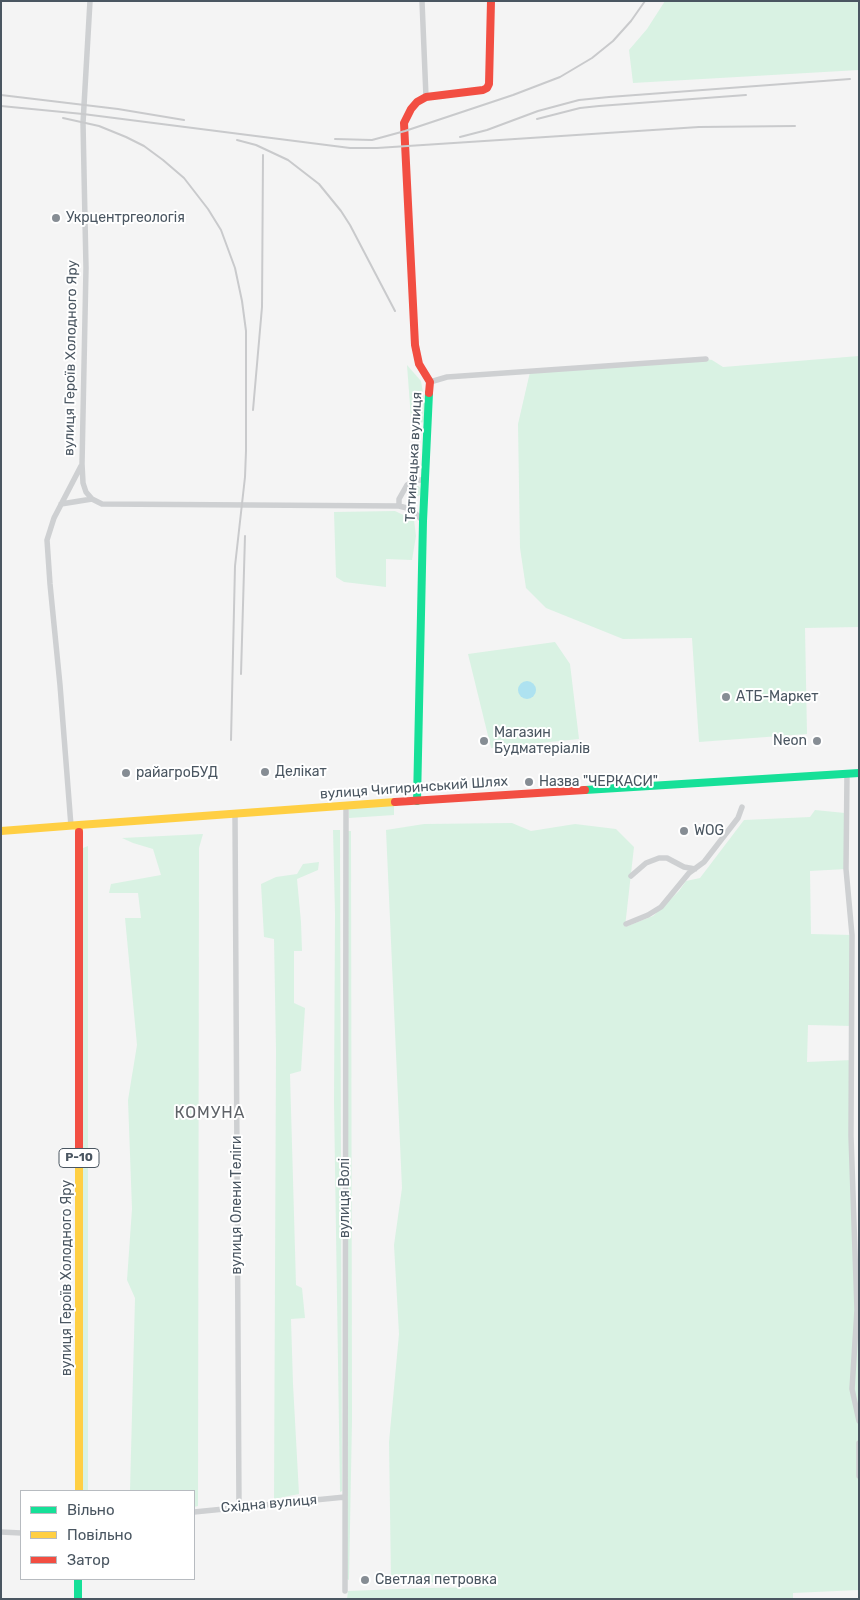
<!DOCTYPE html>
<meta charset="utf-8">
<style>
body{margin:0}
#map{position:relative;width:860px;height:1600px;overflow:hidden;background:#f4f4f4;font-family:Rubik,sans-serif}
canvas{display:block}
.frame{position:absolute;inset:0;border:2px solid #4a5661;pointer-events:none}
.legend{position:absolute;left:20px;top:1490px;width:175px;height:90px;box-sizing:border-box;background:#fff;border:1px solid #b7bbc0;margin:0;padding:6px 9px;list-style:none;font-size:15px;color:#4a5661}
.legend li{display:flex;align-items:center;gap:10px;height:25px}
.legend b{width:25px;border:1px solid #b7bbc0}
</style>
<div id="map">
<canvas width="860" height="1600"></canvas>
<div class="frame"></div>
<ul class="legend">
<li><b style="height:6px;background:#16e098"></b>Вільно</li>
<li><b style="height:6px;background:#ffcf43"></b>Повільно</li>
<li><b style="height:6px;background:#f24e42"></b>Затор</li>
</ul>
</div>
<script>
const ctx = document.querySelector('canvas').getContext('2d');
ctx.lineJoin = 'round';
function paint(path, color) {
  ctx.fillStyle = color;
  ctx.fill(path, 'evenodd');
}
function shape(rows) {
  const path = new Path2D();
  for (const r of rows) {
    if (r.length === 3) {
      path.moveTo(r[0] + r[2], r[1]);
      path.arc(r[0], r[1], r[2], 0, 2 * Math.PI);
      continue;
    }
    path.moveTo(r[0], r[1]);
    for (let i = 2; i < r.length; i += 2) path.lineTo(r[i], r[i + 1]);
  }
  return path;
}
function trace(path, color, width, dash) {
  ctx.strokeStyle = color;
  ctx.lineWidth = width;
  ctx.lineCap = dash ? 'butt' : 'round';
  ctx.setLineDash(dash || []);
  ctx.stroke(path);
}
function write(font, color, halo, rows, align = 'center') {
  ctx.font = font + ' Rubik,sans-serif';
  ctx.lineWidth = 4;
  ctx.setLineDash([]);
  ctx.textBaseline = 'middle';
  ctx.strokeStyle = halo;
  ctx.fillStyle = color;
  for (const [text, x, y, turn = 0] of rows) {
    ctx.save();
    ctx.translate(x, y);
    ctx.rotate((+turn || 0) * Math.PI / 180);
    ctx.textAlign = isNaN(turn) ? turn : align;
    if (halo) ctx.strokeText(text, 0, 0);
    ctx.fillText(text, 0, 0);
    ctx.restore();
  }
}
const green = shape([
 [665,1,859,1,859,70,633,83,629,50,647,29],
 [859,356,859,627,805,628,807,734,699,742,692,638,623,639,546,608,526,588,520,548,518,424,530,372,706,359,712,360,723,367],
 [407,365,421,381,426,410,424,421,412,432],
 [416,491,5.5],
 [395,511,414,520,416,536,412,560,386,559,386,587,344,582,336,577,334,512],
 [555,642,570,664,579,739,491,748,468,654],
 [394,805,394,815,349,818,349,807],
 [815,810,845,813,846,869,810,871,811,934,852,935,852,1026,808,1025,807,1062,852,1060,851,1136,859,1310,859,1590,793,1593,793,1599,347,1599,348,1591,425,1588,487,1587,391,1579,389,1442,399,1334,394,1245,402,1188,386,830,424,824,512,823,531,831,575,824,616,829,634,847,625,927,653,916,679,891,686,881,700,878,744,820,810,817],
 [333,830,340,830,342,1491,340,1492,334,1102,335,914],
 [348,831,351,831,352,1421,349,1580,347,1579],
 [203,834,199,848,198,1506,194,1507,194,1491,130,1491,135,1298,127,1280,132,1209,128,1100,137,1045,125,918,141,918,138,893,109,893,111,884,161,875,153,849,133,843,122,838],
 [88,846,88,1491,82,1491,83,848],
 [319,862,318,870,297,879,301,922,302,951,294,951,294,1003,305,1008,301,1071,290,1074,296,1285,302,1288,305,1318,291,1319,293,1384,299,1494,274,1499,276,1050,274,939,264,937,261,884,276,877,297,874,303,864]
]);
const water = shape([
 [527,690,9]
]);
const street = shape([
 [90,1,83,123,86,268,82,464,83,483,86,492,92,499,102,504,399,506,411,509,423,521],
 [422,1,426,97],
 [430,382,447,377,706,359],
 [61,504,92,499],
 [399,506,399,499,407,485,415,481,426,479],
 [847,774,846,869,852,935,851,1136,857,1310,852,1389,859,1421],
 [235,814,239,1507],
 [71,826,60,685,50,584,47,540,54,518,81,466],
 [631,876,646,863,659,858,667,858,684,867,695,869],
 [626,924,648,915,661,907,689,873,704,862,738,818,742,807],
 [859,1443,859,1476],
 [194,1512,345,1497],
 [1,1532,21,1533],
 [345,1591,346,805]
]);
const fast = shape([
 [585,790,859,773],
 [417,801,423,521,429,393],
 [78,1579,78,1599]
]);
const slow = shape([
 [1,831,79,825],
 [79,832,79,825,395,802],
 [79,1162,79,1491]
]);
const jam = shape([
 [429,393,430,382,419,364,415,345,404,123,411,109,417,102,426,97,483,90,487,88,489,84,491,1],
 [395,802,585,790],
 [79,832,79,1162]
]);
const rail = shape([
 [1,95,118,109,184,120],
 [1,106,83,114,350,148,377,148,699,127,795,126],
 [63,118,99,126,126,137,144,146,163,160,184,178,208,209,221,230,235,268,242,301,246,331,246,451,245,477,235,566,231,740],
 [537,119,580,108,599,106,746,95],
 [460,137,487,130,538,111,579,100,609,97,850,79],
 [335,139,372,140,405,131,513,95,560,77,592,58,613,41,631,21,645,1],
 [237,140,256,145,288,160,319,184,341,211,350,225,395,311],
 [253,410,262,307,263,155],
 [241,674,245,536]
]);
const markers = [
 [56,218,5,"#868d94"],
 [726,697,5,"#868d94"],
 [484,741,5,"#868d94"],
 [817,741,5,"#868d94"],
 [265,772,5,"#868d94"],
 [126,773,5,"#868d94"],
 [529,782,5,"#868d94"],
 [684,831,5,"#868d94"],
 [365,1580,5,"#868d94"]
];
const shields = [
 [79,1158,40]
];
const shieldNames = [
 ["Р-10",79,1158]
];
const poiNames = [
 ["Укрцентргеологія",66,218],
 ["АТБ-Маркет",736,697],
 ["Магазин",494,733],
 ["Будматеріалів",494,749],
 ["Neon",807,741,"right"],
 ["Делікат",275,772],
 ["райагроБУД",136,773],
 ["Назва \"ЧЕРКАСИ\"",539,782],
 ["WOG",694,831],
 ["Светлая петровка",375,1580]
];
const streetNames = [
 ["вулиця Героїв Холодного Яру",71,358,-89],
 ["Татинецька вулиця",414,457,-87],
 ["вулиця Чигиринський Шлях",414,788,-4],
 ["вулиця Волі",345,1198,-90],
 ["вулиця Олени Теліги",237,1205,-90],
 ["вулиця Героїв Холодного Яру",67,1278,-90],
 ["Східна вулиця",269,1504,-5]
];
const quarterNames = [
 ["КОМУНА",210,1113]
];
paint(green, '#d9f2e3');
paint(water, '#aee2f0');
trace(street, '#ced0d2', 5.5);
trace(fast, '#16e098', 8);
trace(slow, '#ffcf43', 8);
trace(jam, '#f24e42', 8);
trace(rail, '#c9cacc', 2);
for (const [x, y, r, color] of markers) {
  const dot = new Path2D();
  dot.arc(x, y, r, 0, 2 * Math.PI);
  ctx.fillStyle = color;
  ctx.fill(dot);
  trace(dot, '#fff', 2);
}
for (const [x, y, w] of shields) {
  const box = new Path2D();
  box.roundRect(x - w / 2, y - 9.5, w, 19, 4);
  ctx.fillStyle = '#fff';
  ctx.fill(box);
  trace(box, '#4a5661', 1);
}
write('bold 12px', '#4a5661', null, shieldNames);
write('14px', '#4a5661', '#fff', poiNames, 'left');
write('14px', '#4a5661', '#fff', streetNames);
ctx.letterSpacing = '1px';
write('16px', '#5f6368', '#fff', quarterNames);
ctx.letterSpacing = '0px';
</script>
